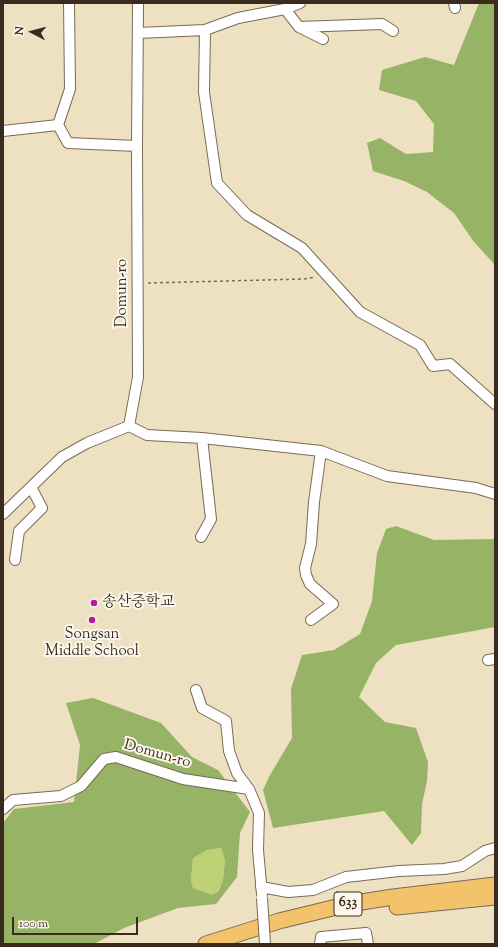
<!DOCTYPE html>
<meta charset="utf-8">
<style>
body{margin:0}
#map{position:relative;width:498px;height:947px;overflow:hidden;background:#eee1c1;font-family:"Sorts Mill Goudy",serif}
canvas{display:block}
.frame{position:absolute;inset:0;border:4px solid #3b2a1e;pointer-events:none}
.north{position:absolute;left:12px;top:12px;width:40px;height:40px;-webkit-text-stroke:3px #fbf7ec;paint-order:stroke;rotate:276deg;font-size:11px;font-weight:700;line-height:16px;text-align:center;color:#3b2a1e}
.north::after{content:'';display:block;margin:auto;width:14px;height:18px;background:#3b2a1e;clip-path:polygon(50% 0,100% 100%,50% 72%,0 100%)}
.scale{position:absolute;left:12px;top:917px;width:126px;height:18px;box-sizing:border-box;border:2px solid #3b2a1e;border-top:0;padding-left:5px;font-size:12px;line-height:14px;white-space:nowrap;color:#3b2a1e;-webkit-text-stroke:3px #fbf7ec;paint-order:stroke}
</style>
<div id="map">
<canvas width="498" height="947"></canvas>
<div class="frame"></div>
<div class="north">N</div>
<div class="scale">100 m</div>
</div>
<script>
const ctx = document.querySelector('canvas').getContext('2d');
ctx.lineJoin = 'round';
function paint(path, color) {
  ctx.fillStyle = color;
  ctx.fill(path, 'evenodd');
}
function shape(rows) {
  const path = new Path2D();
  for (const r of rows) {
    path.moveTo(r[0], r[1]);
    for (let i = 2; i < r.length; i += 2) path.lineTo(r[i], r[i + 1]);
  }
  return path;
}
function trace(path, color, width, dash) {
  ctx.strokeStyle = color;
  ctx.lineWidth = width;
  ctx.lineCap = dash ? 'butt' : 'round';
  ctx.setLineDash(dash || []);
  ctx.stroke(path);
}
function write(font, color, halo, rows, align = 'center') {
  ctx.font = font + ' "Sorts Mill Goudy","Noto Serif KR",serif';
  ctx.lineWidth = 4;
  ctx.setLineDash([]);
  ctx.textBaseline = 'middle';
  ctx.strokeStyle = halo;
  ctx.fillStyle = color;
  for (const [text, x, y, turn = 0] of rows) {
    ctx.save();
    ctx.translate(x, y);
    ctx.rotate((+turn || 0) * Math.PI / 180);
    ctx.textAlign = isNaN(turn) ? turn : align;
    if (halo) ctx.strokeText(text, 0, 0);
    ctx.fillText(text, 0, 0);
    ctx.restore();
  }
}
const green = shape([
 [221,848,225,860,223,880,219,891,212,895,193,888,191,880,193,858,207,850]
]);
const forest = shape([
 [479,3,495,3,495,265,474,242,454,213,427,192,404,181,373,171,367,143,380,138,406,154,433,152,434,124,416,101,379,90,382,70,425,57,454,65],
 [396,526,434,540,495,539,495,627,396,645,376,663,359,697,385,722,416,728,428,762,427,781,422,804,421,833,412,845,384,811,273,828,263,790,270,775,292,738,291,689,302,655,334,650,360,634,372,601,377,553,386,529],
 [93,698,161,723,192,757,218,770,250,812,240,833,237,877,216,904,178,908,124,928,94,944,3,944,3,823,14,809,74,802,80,745,66,703],
 [221,848,225,860,223,880,219,891,212,895,193,888,191,880,193,858,207,850]
]);
const path = shape([
 [148,283,304,279,315,277]
]);
const minor = shape([
 [300,3,285,9,299,27,323,39],
 [454,3,455,8],
 [299,27,382,24,393,31],
 [205,30,204,92,217,183,247,215,302,248,360,312,420,345,433,366,450,364,495,404],
 [138,33,205,30,238,18,285,9],
 [58,125,70,89,69,3],
 [3,131,58,125,68,143,137,146],
 [129,426,147,435,202,438],
 [3,514,62,457,87,443,129,426,138,377,137,146,138,3],
 [201,537,211,519,202,438,321,451],
 [15,560,19,531,42,508,31,487],
 [311,620,333,604,310,584,306,575,305,568,311,544,314,502,321,451,387,476,476,488,495,494],
 [488,660,495,659],
 [196,690,202,708,226,721,229,751,237,773,249,789,259,813,258,850,262,894],
 [3,809,13,800,61,796,81,786,104,759,116,757,183,779,249,789],
 [261,887,288,892,313,890,346,877,399,871,444,869,462,866,485,851,495,848],
 [320,944,321,937,366,933,368,944]
]);
const highway = shape([
 [397,907,495,897],
 [206,944,279,921,349,904,393,897,495,885]
]);
const minorBridge = shape([
 [262,898,265,944]
]);
const markers = [
 [94,603,4,"#b5179e"],
 [92,620,4,"#b5179e"]
];
const shields = [
 [348,904,28]
];
const shieldNames = [
 ["633",348,904]
];
const streetNames = [
 ["Domun-ro",123,293,-90],
 ["Domun-ro",157,755,16]
];
const poiNames = [
 ["송산중학교",102,603],
 ["Songsan",92,635,"center"],
 ["Middle School",92,652,"center"]
];
paint(green, '#bed175');
paint(forest, '#96b366');
trace(minor, '#7a6a57', 12);
trace(highway, '#7a6a57', 17);
trace(path, '#7a6a57', 1.5, [3, 3]);
trace(minor, '#fff', 10);
trace(highway, '#f2c36a', 15);
trace(minorBridge, '#7a6a57', 12, []);
trace(minorBridge, '#fff', 10);
for (const [x, y, r, color] of markers) {
  const dot = new Path2D();
  dot.arc(x, y, r, 0, 2 * Math.PI);
  ctx.fillStyle = color;
  ctx.fill(dot);
  trace(dot, '#fbf7ec', 1.5);
}
for (const [x, y, w] of shields) {
  const box = new Path2D();
  box.roundRect(x - w / 2, y - 12, w, 24, 3);
  ctx.fillStyle = '#fbf7ec';
  ctx.fill(box);
  trace(box, '#3b2a1e', 1);
}
write('bold 14px', '#3b2a1e', null, shieldNames);
write('15px', '#3b2a1e', '#fbf7ec', streetNames);
write('15px', '#3b2a1e', '#fbf7ec', poiNames, 'left');
</script>
